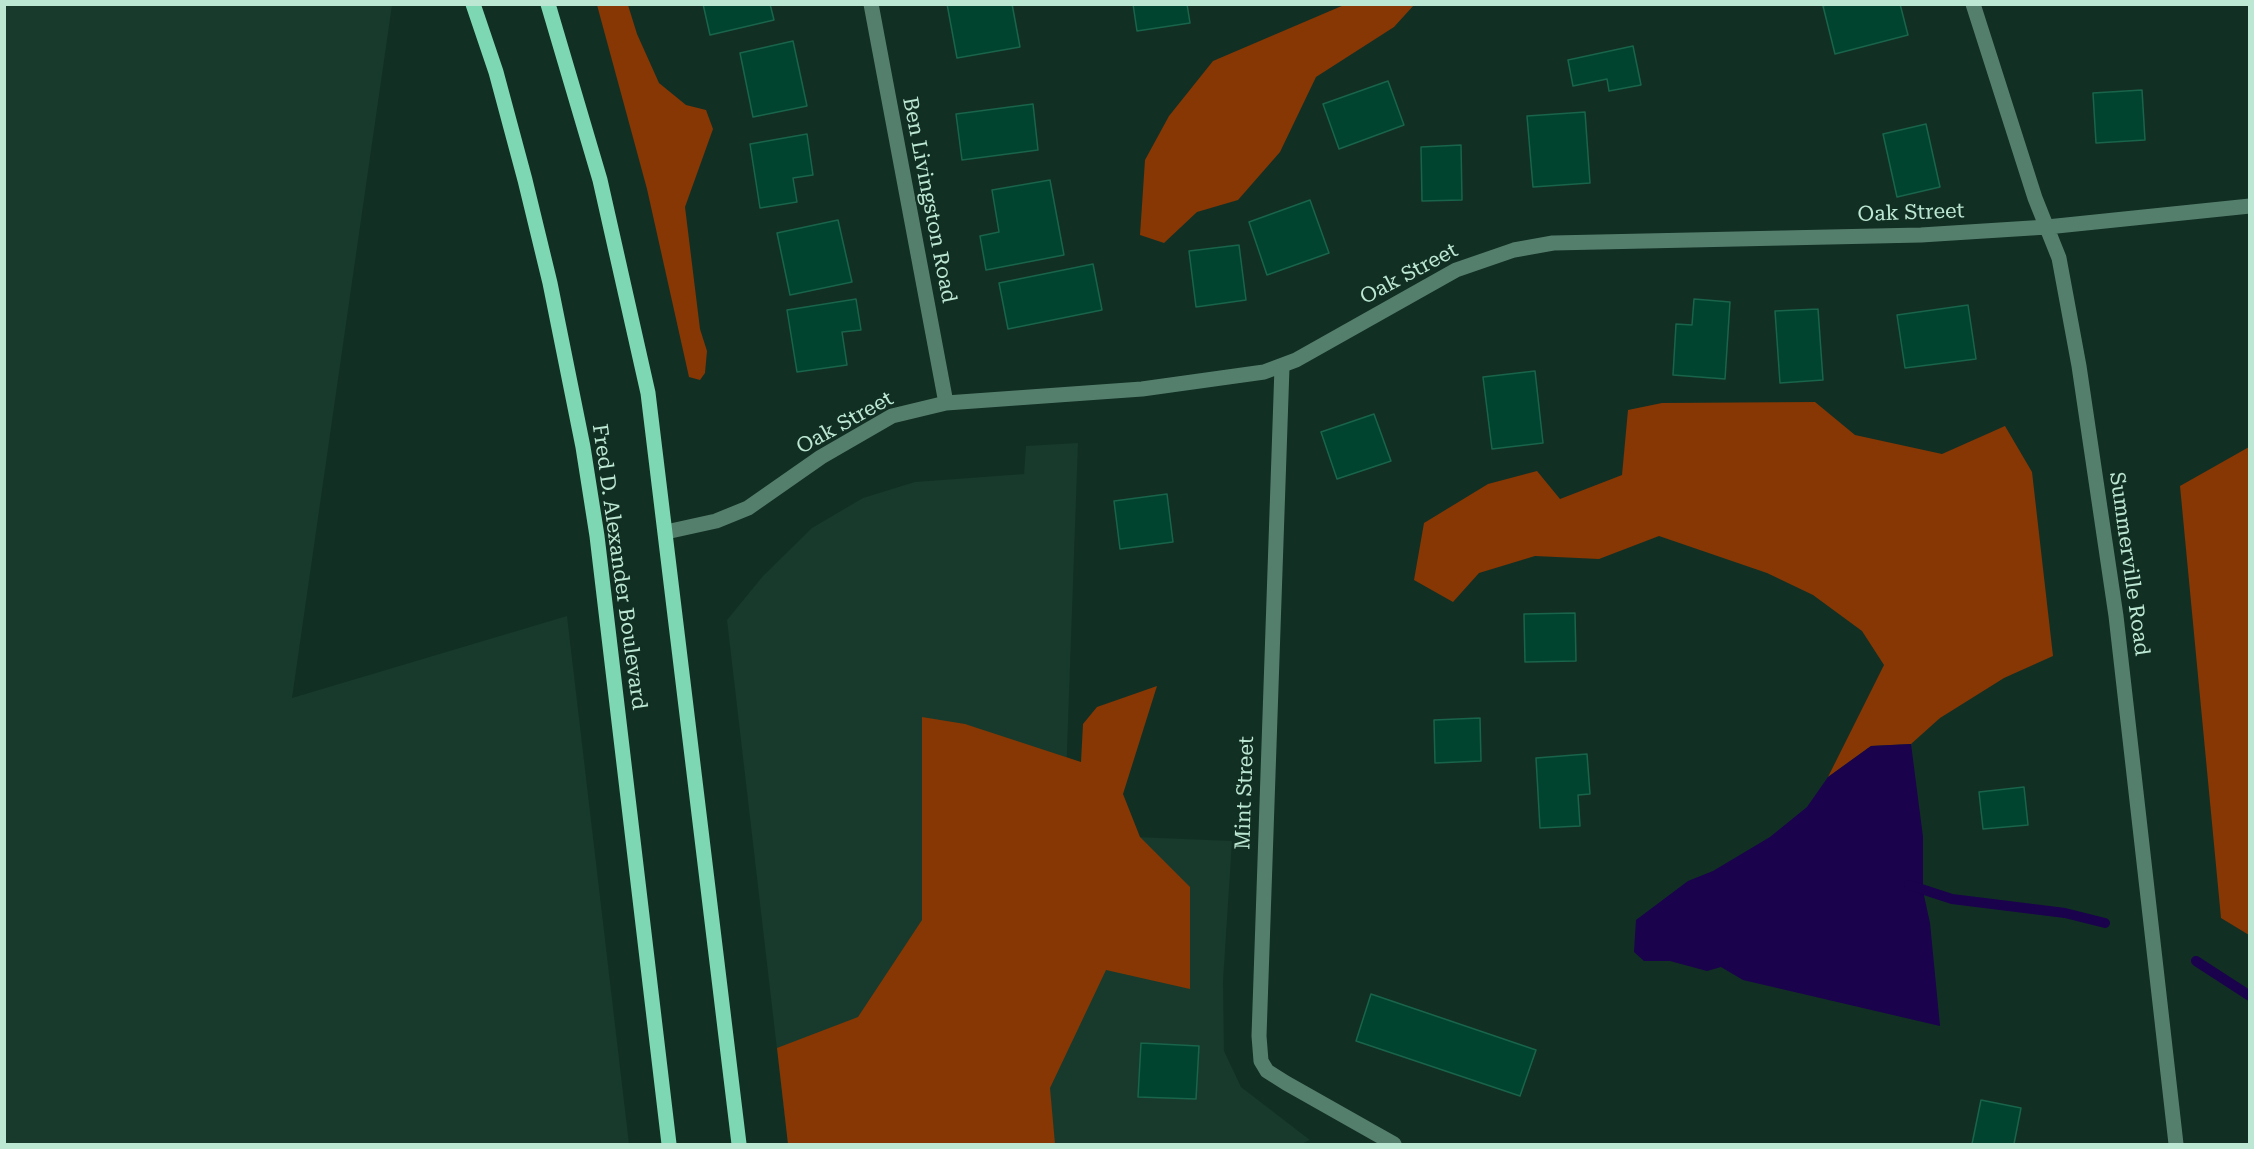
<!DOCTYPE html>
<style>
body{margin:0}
#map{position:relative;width:2254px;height:1149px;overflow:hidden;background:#122f24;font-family:"Roboto Serif",serif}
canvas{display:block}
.frame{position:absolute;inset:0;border:6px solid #bce7d3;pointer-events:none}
</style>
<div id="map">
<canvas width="2254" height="1149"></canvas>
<div class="frame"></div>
</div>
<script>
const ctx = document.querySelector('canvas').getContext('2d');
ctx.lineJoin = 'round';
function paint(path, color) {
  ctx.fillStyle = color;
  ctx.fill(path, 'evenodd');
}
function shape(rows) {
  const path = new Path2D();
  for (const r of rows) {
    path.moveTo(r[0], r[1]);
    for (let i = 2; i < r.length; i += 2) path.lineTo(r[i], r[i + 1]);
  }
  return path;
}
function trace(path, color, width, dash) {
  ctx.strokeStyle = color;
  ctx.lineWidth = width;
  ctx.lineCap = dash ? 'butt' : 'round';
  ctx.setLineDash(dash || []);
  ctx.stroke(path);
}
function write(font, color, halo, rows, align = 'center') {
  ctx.font = font + ' "Roboto Serif",serif';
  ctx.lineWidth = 4.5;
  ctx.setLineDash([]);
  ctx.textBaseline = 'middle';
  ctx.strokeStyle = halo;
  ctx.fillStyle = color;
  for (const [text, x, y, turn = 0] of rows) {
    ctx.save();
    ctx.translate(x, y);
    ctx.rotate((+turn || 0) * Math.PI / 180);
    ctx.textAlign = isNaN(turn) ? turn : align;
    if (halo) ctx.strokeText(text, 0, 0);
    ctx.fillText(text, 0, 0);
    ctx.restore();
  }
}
const built = shape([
 [5,4,392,5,292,698,567,616,629,1144,5,1144],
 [1078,443,1064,834,1232,841,1223,981,1224,1051,1241,1087,1310,1140,1301,1144,788,1144,727,620,763,576,812,528,863,498,915,482,1024,474,1026,446]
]);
const forest = shape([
 [597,5,628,5,637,34,659,83,686,105,706,110,713,129,685,207,700,329,707,351,705,373,700,380,689,377,647,189],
 [1344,5,1414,5,1394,27,1316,77,1280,152,1238,200,1197,212,1164,243,1140,235,1145,160,1169,116,1213,61],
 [1815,402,1855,435,1942,454,2005,426,2032,472,2053,656,2004,678,1940,718,1911,744,1871,746,1828,777,1884,665,1862,631,1813,595,1767,573,1659,536,1599,559,1535,556,1479,573,1453,602,1414,580,1424,523,1488,484,1537,471,1560,499,1622,475,1628,410,1662,403],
 [2249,447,2249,935,2221,918,2180,486],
 [1157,686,1123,794,1140,837,1190,887,1190,989,1106,970,1050,1088,1055,1144,788,1144,777,1048,858,1017,922,920,922,717,965,724,1081,762,1083,724,1097,707]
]);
const water = shape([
 [1911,744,1923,837,1923,891,1930,923,1940,1026,1743,980,1721,967,1707,971,1670,961,1644,961,1634,952,1636,920,1688,881,1713,871,1770,837,1807,807,1828,777,1871,746]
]);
const stream = shape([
 [1909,885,1952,899,2065,913,2105,923],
 [2196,961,2250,996]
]);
const building = shape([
 [703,4,770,4,774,20,710,35,703,4],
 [947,4,1012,4,1020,47,957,58,947,4],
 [1133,4,1187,4,1190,23,1137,31,1133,4],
 [1829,4,1900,4,1908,35,1835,54,1823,6,1829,4],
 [793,41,807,106,753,117,740,53,793,41],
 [1633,46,1641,85,1609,91,1607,79,1573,86,1568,60,1633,46],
 [1388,81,1404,125,1339,149,1323,104,1388,81],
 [2142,90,2145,140,2096,143,2093,93,2142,90],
 [1033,104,1038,150,962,160,956,114,1033,104],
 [1585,112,1590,183,1533,187,1527,116,1585,112],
 [1926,124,1940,187,1897,197,1883,134,1926,124],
 [807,134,813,175,793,178,797,202,760,208,750,144,807,134],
 [1461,145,1462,200,1422,201,1421,147,1461,145],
 [1050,180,1064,255,986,270,980,236,999,232,992,190,1050,180],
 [1310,200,1329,253,1267,275,1249,222,1310,200],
 [838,220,852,282,790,295,777,233,838,220],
 [1239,245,1246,300,1196,307,1189,251,1239,245],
 [1093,264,1102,310,1008,329,999,283,1093,264],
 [856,299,861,330,842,332,847,365,797,372,787,310,856,299],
 [1694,299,1730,302,1725,379,1673,375,1676,324,1692,325,1694,299],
 [1968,305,1976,359,1905,368,1897,315,1968,305],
 [1818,309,1823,380,1780,383,1775,311,1818,309],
 [1535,371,1543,443,1492,449,1483,377,1535,371],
 [1374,414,1391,461,1337,479,1321,432,1374,414],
 [1167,494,1173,542,1120,549,1114,501,1167,494],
 [1575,613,1576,661,1525,662,1524,614,1575,613],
 [1480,718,1481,761,1435,763,1434,720,1480,718],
 [1587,754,1590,794,1578,795,1580,826,1540,828,1536,758,1587,754],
 [2024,787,2028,825,1983,829,1979,792,2024,787],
 [1371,994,1536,1050,1520,1096,1356,1041,1371,994],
 [1141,1043,1199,1046,1196,1099,1138,1097,1141,1043],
 [1981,1100,2021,1108,2014,1144,1972,1144,1981,1100]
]);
const minor = shape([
 [871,4,946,403],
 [1973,4,2035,198,2059,258,2079,366,2116,616,2176,1144],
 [1282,367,1259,1036,1261,1061,1267,1071,1286,1083,1394,1144],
 [666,532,716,521,748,508,821,457,892,416,946,403,1142,389,1264,372,1296,360,1456,270,1514,250,1553,243,1921,235,2047,227,2250,206]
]);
const major = shape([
 [473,4,496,72,525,180,550,283,583,447,597,536,669,1144],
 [548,4,600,180,648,393,739,1144]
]);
const streetNames = [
 ["Ben Livingston Road",929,200,79],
 ["Oak Street",1911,213,-2],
 ["Oak Street",1409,274,-28],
 ["Oak Street",845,423,-29],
 ["Summerville Road",2129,564,82],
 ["Fred D. Alexander Boulevard",619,567,82],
 ["Mint Street",1245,793,-88]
];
paint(built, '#173a2c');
paint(forest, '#863704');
paint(water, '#1a024d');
trace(stream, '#1a024d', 10);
paint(building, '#00442f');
trace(building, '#19654b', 1.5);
trace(minor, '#557f6d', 15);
trace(major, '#7cd7b2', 15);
write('21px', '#bce7d3', '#122f24', streetNames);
</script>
